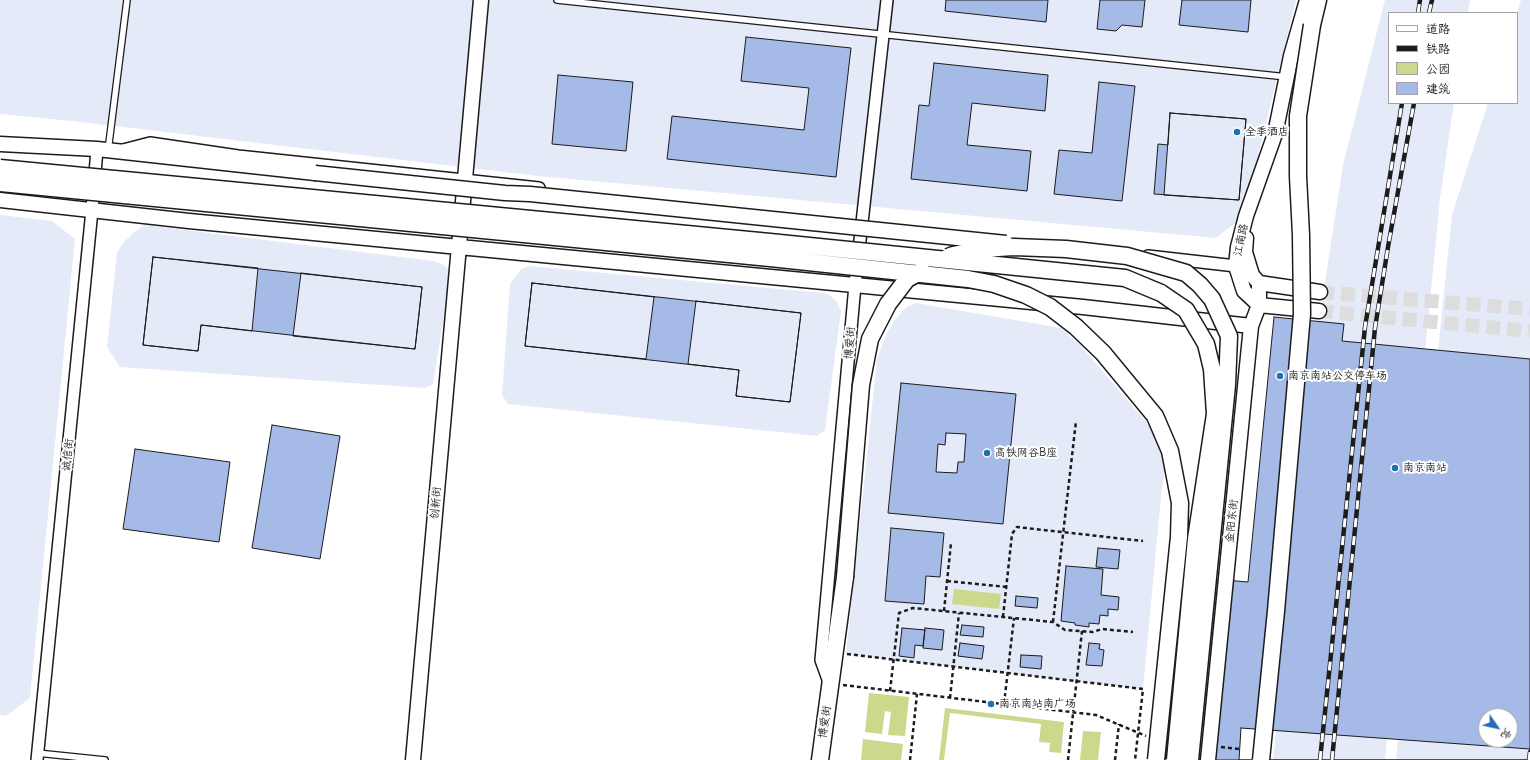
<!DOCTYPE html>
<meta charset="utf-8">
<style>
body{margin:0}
#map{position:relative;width:1530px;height:760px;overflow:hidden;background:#fff;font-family:Delius,"LXGW WenKai TC",sans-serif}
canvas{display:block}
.legend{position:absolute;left:1388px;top:12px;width:130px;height:92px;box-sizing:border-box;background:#fff;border:1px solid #a4a4a4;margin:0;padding:5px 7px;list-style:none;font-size:12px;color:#1c1c1c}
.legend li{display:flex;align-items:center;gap:8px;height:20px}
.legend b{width:20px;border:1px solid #a4a4a4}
.north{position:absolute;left:1478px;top:708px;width:40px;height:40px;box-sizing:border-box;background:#fff;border:1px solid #a4a4a4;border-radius:50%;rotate:124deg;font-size:11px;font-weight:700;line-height:16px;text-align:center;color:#1c1c1c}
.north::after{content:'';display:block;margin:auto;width:14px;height:18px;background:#1f6fb2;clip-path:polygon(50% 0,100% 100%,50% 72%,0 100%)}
</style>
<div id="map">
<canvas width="1530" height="760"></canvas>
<ul class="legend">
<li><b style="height:5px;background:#fff"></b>道路</li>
<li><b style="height:5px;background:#1c1c1c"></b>铁路</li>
<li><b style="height:11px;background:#ccd98c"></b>公园</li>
<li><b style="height:11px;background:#a6bae8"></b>建筑</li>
</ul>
<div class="north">北</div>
</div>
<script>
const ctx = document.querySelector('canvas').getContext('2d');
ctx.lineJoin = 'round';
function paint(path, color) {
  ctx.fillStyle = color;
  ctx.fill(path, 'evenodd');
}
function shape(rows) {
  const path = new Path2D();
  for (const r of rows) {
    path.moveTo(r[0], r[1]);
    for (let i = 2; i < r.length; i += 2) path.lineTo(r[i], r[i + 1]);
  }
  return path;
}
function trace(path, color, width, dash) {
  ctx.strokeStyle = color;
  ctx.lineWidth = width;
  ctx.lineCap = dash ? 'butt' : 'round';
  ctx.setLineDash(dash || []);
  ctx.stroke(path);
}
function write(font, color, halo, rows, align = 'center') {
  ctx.font = font + ' Delius,"LXGW WenKai TC",sans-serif';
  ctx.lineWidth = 4;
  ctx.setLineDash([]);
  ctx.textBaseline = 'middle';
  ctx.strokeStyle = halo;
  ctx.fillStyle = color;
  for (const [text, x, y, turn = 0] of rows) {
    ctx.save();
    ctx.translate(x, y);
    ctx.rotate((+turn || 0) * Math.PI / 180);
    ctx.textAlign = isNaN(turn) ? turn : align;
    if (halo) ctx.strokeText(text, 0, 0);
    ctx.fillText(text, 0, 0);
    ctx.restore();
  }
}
const built = shape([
 [0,0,1296,0,1243,217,1216,238,538,176,72,121,0,114],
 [1385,0,1470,0,1468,13,1389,13,1389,103,1454,103,1440,198,1385,760,1273,760,1317,335,1343,165],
 [1521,0,1530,0,1530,760,1396,760,1452,215,1488,103,1517,103,1517,13],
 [1486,716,1510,716,1510,740,1486,740],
 [0,215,52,221,75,239,30,698,6,716,0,715],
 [145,225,433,261,444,265,448,270,450,278,433,384,425,388,120,367,107,347,117,253,123,243,134,232],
 [528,266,823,293,831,296,837,302,841,311,825,430,817,436,508,404,502,395,510,284,521,269],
 [916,303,1061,328,1080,345,1148,424,1163,448,1165,468,1161,496,1143,689,846,654,877,359,886,335,897,317,907,307]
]);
const green = shape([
 [954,589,1001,594,999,609,952,604],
 [869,693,909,697,905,736,888,735,891,712,885,711,882,734,865,732],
 [945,708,1064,722,1061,753,1049,752,1050,743,1039,742,1041,724,950,713,944,760,939,760],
 [1083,731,1101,732,1098,760,1080,760],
 [863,739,903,744,901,760,861,760]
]);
const building = shape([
 [946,0,1048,0,1046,22,945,11,946,0],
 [1100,0,1145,0,1142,27,1122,25,1116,31,1097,29,1100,0],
 [1182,0,1251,0,1248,32,1179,25,1182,0],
 [746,37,851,48,836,177,667,159,672,116,804,130,809,88,741,81,746,37],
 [934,63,1048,75,1045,111,972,103,967,145,1031,151,1027,191,911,179,919,105,929,106,934,63],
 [558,75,633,82,626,151,552,144,558,75],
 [1099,82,1135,86,1122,201,1054,194,1059,150,1092,153,1099,82],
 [1170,113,1246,119,1239,200,1154,194,1158,144,1168,145,1170,113],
 [1170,113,1246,119,1239,200,1164,195,1170,113],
 [153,257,258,268,252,331,201,325,198,351,143,345,153,257],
 [153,257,422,287,415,349,201,325,198,351,143,345,153,257],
 [301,273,422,287,415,349,293,336,301,273],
 [532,283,801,313,790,402,736,396,739,370,525,346,532,283],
 [532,283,654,297,646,359,525,346,532,283],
 [696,301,801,313,790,402,736,396,739,370,688,364,696,301],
 [1274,317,1344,324,1342,341,1530,359,1530,760,1184,760,1202,578,1248,582,1274,317],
 [1486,716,1510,716,1510,740,1486,740,1486,716],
 [901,383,1016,394,1003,524,888,513,901,383],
 [946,433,966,434,964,462,958,462,957,473,936,472,938,444,945,445,946,433],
 [272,425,340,436,320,559,252,548,272,425],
 [135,449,230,462,219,542,123,529,135,449],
 [891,528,944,533,940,577,926,576,924,604,885,601,891,528],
 [1098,548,1120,550,1118,569,1096,567,1098,548],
 [1066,566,1103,569,1101,595,1119,597,1118,610,1108,609,1108,616,1100,615,1099,624,1089,623,1089,627,1075,625,1075,623,1061,621,1066,566],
 [1016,596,1038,598,1037,608,1015,606,1016,596],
 [962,625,984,627,983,637,960,635,962,625],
 [902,628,925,630,923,646,915,645,914,658,899,656,902,628],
 [925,628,944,630,942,650,923,648,925,628],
 [960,643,984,646,982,659,958,656,960,643],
 [1089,643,1100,644,1099,649,1104,650,1102,666,1086,665,1089,643],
 [1021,655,1042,656,1041,669,1020,667,1021,655],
 [1241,728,1530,749,1530,760,1239,760,1241,728]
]);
const tertiaryTunnel = shape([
 [1320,292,1530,309],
 [1319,311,1530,331]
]);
const path = shape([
 [947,581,1007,587],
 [944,611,951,543],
 [1003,617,1012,534,1017,527,1143,541],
 [1053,622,1076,421],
 [847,654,1143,689,1135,760],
 [843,685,1096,715,1146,736],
 [890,691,899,613,913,608,1053,622,1065,630,1093,632,1102,629,1133,632],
 [950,698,959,613],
 [1004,704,1014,618],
 [1221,747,1240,749],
 [910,760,917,694],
 [1068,760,1082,631],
 [1115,760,1119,724]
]);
const service = shape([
 [557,0,1287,77],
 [108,151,127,0],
 [37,753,105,760]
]);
const minor = shape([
 [123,150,150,143,238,156,539,188],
 [1148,256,1236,266,1244,263],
 [829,682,821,660,855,285,887,0],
 [37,760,92,210,97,149]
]);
const tertiary = shape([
 [1307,0,1291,56,1275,134,1246,216,1238,247,1236,266,1244,291,1259,305,1319,311],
 [0,144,97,149,315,173],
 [0,200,189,221,1083,307,1251,326],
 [1246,238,1245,252,1252,275,1259,283,1320,292],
 [413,760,481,0],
 [1208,760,1251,326,1259,305,1259,283]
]);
const secondary = shape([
 [1312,25,1318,0],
 [820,760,845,577]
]);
const rail = shape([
 [1418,13,1420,0],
 [1429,13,1432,0],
 [1320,760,1365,327,1402,103],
 [1332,760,1375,328,1388,247,1414,103],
 [1529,760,1530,752]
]);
const tertiaryBridge = shape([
 [315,173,505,193,530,194,1006,243]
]);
const secondaryBridge = shape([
 [0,168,770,242,1125,278,1161,293,1186,310,1206,344,1212,369,1215,414,1196,539,1175,760],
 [0,183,770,258,968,279,994,284,1026,295,1050,307,1076,327,1103,353,1155,416,1170,451,1180,503,1179,537,1156,760],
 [948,257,953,255,982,249,1014,247,1066,249,1127,256,1186,273,1200,285,1212,299,1229,336,1227,385,1190,760],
 [845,577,861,385,870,339,888,304,907,279,922,271],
 [1261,760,1276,611,1302,314,1301,235,1298,176,1298,116,1312,25]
]);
const markers = [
 [1237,132,4,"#1f6fb2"],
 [1280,376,4,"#1f6fb2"],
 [987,453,4,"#1f6fb2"],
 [1395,468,4,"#1f6fb2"],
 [991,704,4,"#1f6fb2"]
];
const poiNames = [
 ["全季酒店",1245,132],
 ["南京南站公交停车场",1288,376],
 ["高铁网谷B座",995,453],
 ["南京南站",1403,468],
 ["南京南站南广场",999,704]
];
const streetNames = [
 ["江南路",1241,240,-78],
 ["博爱街",850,343,-85],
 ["诚信街",68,455,-84],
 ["创新街",436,503,-85],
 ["金阳东街",1232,521,-84],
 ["博爱街",825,722,-82]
];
paint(built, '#e4eaf8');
paint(green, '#ccd98c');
paint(building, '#a6bae8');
trace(building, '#1c1c1c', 1);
trace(tertiaryTunnel, '#ddd', 14, [14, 7]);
trace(service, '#1c1c1c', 8);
trace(minor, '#1c1c1c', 14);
trace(tertiary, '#1c1c1c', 17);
trace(secondary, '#1c1c1c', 19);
trace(path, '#1c1c1c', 2.5, [4, 3]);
trace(service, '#fff', 5.5);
trace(minor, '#fff', 11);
trace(tertiary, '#fff', 14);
trace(secondary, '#fff', 16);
trace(rail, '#1c1c1c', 4.5);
trace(rail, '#fff', 3, [9]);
trace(tertiaryBridge, '#1c1c1c', 17, []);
trace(secondaryBridge, '#1c1c1c', 19, []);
trace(tertiaryBridge, '#fff', 14);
trace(secondaryBridge, '#fff', 16);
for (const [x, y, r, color] of markers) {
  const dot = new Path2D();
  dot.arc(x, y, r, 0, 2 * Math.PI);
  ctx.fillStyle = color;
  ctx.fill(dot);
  trace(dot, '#fff', 1.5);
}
write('11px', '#1c1c1c', '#fff', poiNames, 'left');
write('11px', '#1c1c1c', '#fff', streetNames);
</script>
